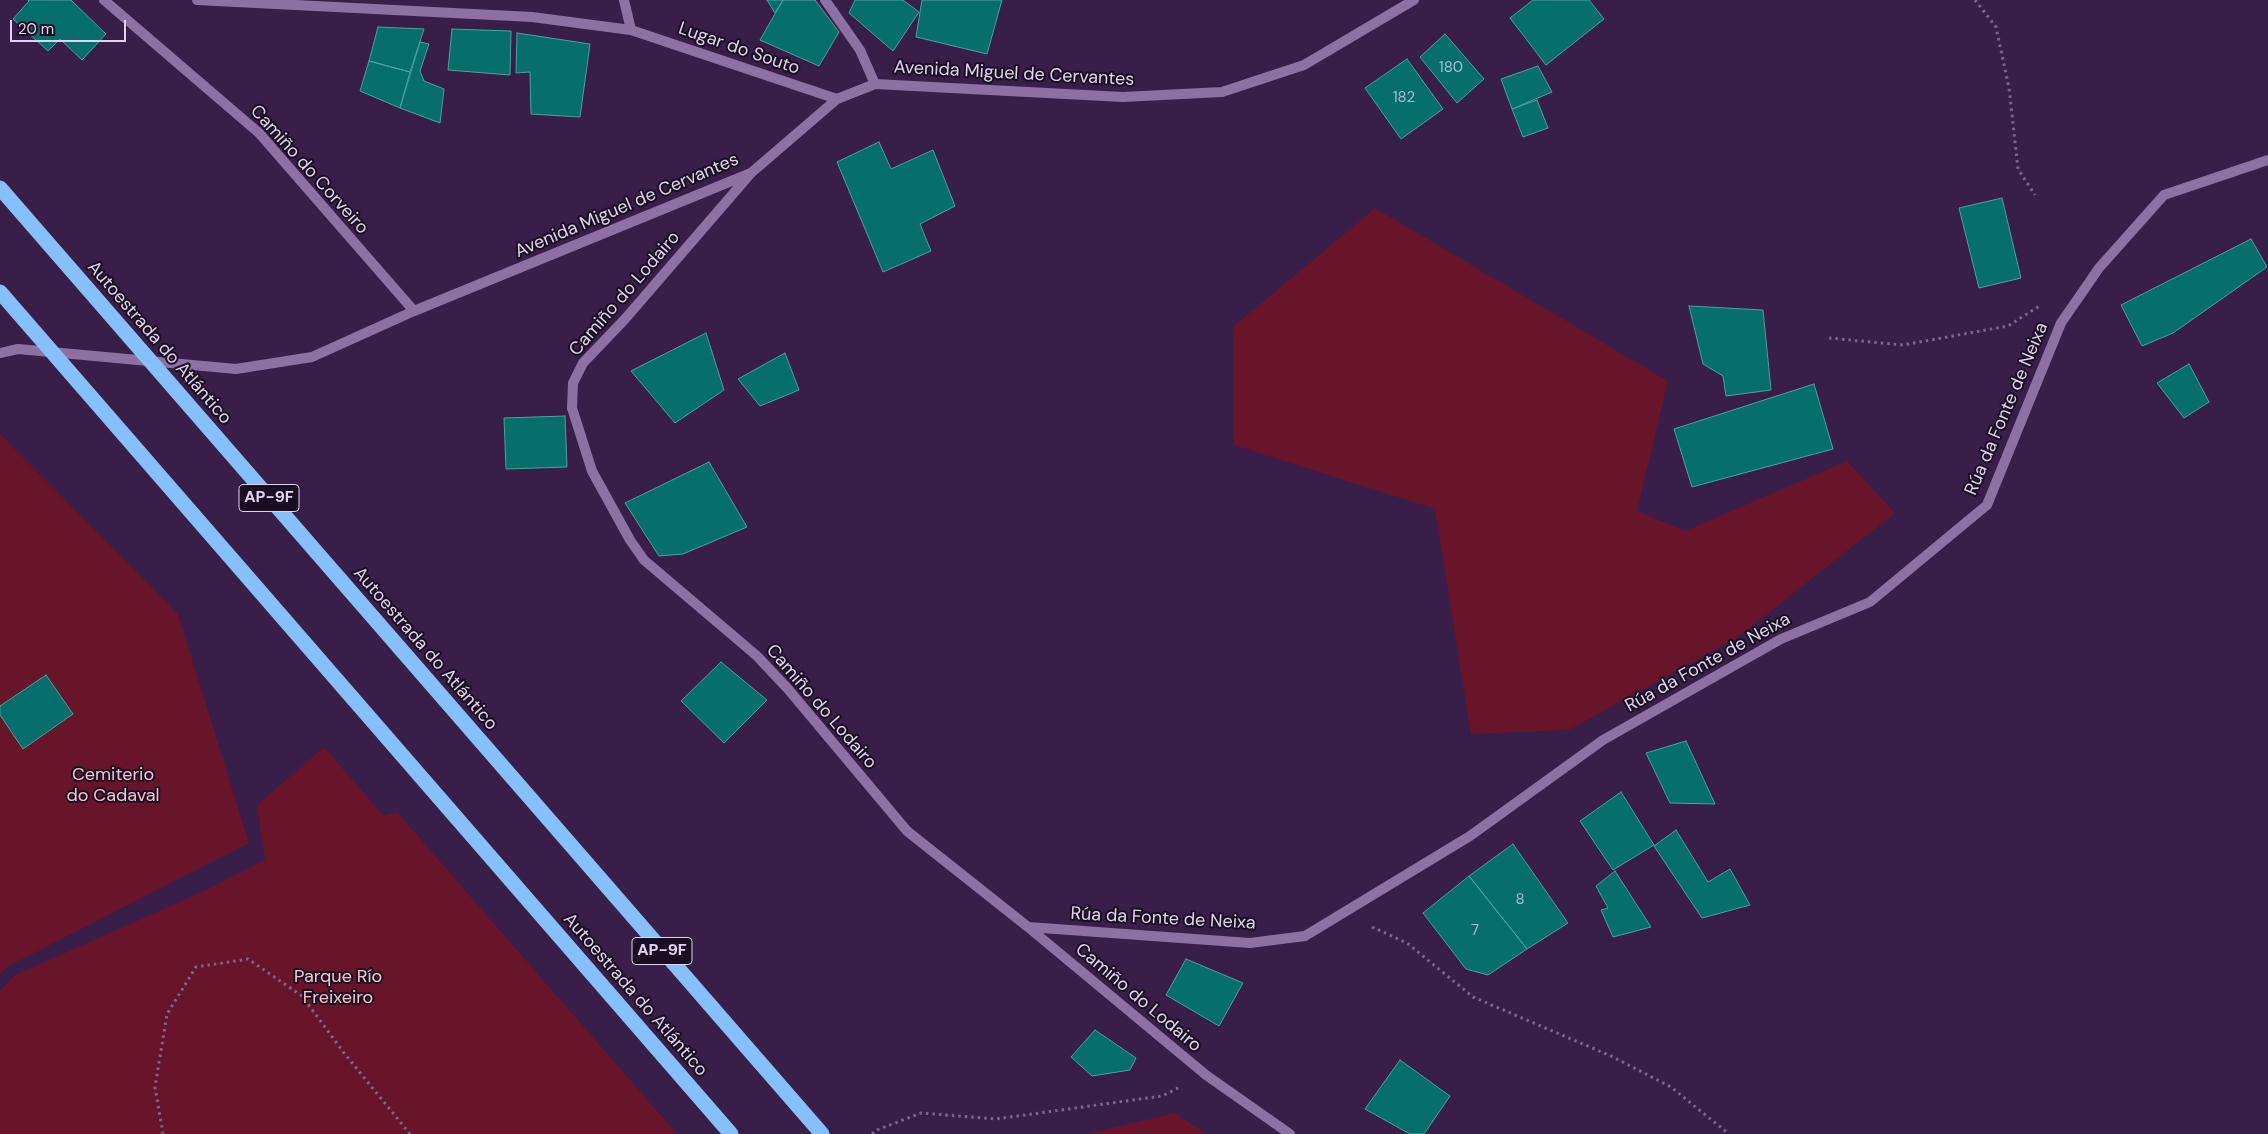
<!DOCTYPE html>
<meta charset="utf-8">
<style>
body{margin:0}
#map{position:relative;width:2268px;height:1134px;overflow:hidden;background:#391e4a;font-family:"DM Sans",sans-serif}
canvas{display:block}
.scale{position:absolute;left:10px;top:20px;width:116px;height:22px;box-sizing:border-box;border:2px solid #e2d2ef;border-top:0;padding-left:6px;font-size:15px;line-height:18px;white-space:nowrap;color:#e2d2ef;-webkit-text-stroke:4px #1a0f22;paint-order:stroke}
</style>
<div id="map">
<canvas width="2268" height="1134"></canvas>
<div class="scale">20 m</div>
</div>
<script>
const ctx = document.querySelector('canvas').getContext('2d');
ctx.lineJoin = 'round';
function paint(path, color) {
  ctx.fillStyle = color;
  ctx.fill(path, 'evenodd');
}
function shape(rows) {
  const path = new Path2D();
  for (const r of rows) {
    path.moveTo(r[0], r[1]);
    for (let i = 2; i < r.length; i += 2) path.lineTo(r[i], r[i + 1]);
  }
  return path;
}
function trace(path, color, width, dash) {
  ctx.strokeStyle = color;
  ctx.lineWidth = width;
  ctx.lineCap = dash ? 'butt' : 'round';
  ctx.setLineDash(dash || []);
  ctx.stroke(path);
}
function write(font, color, halo, rows, align = 'center') {
  ctx.font = font + ' "DM Sans",sans-serif';
  ctx.lineWidth = 4;
  ctx.setLineDash([]);
  ctx.textBaseline = 'middle';
  ctx.strokeStyle = halo;
  ctx.fillStyle = color;
  for (const [text, x, y, turn = 0] of rows) {
    ctx.save();
    ctx.translate(x, y);
    ctx.rotate((+turn || 0) * Math.PI / 180);
    ctx.textAlign = isNaN(turn) ? turn : align;
    if (halo) ctx.strokeText(text, 0, 0);
    ctx.fillText(text, 0, 0);
    ctx.restore();
  }
}
const green = shape([
 [1375,208,1668,381,1637,511,1685,531,1847,461,1895,513,1738,637,1569,730,1471,734,1435,509,1234,445,1233,327],
 [0,434,178,614,249,843,7,967,0,974],
 [324,747,384,816,397,812,677,1134,0,1134,0,991,15,975,204,891,265,860,257,805],
 [1175,1113,1206,1134,1086,1134]
]);
const building = shape([
 [28,0,71,0,106,34,82,60,60,39,48,51,13,19,29,1,28,0],
 [767,0,783,0,775,13,767,0],
 [783,0,815,0,839,32,819,66,760,40,783,0],
 [855,0,903,0,919,12,893,51,849,13,855,0],
 [922,0,1002,0,987,54,916,37,922,0],
 [1533,0,1589,0,1604,19,1546,65,1510,18,1533,0],
 [378,27,424,29,410,72,369,61,378,27],
 [452,29,511,31,510,75,448,70,452,29],
 [517,33,590,44,580,117,531,114,530,72,516,73,517,33],
 [1445,34,1484,79,1457,103,1420,57,1445,34],
 [420,42,429,44,420,71,424,81,444,89,440,123,400,108,420,42],
 [1407,59,1443,109,1401,139,1365,88,1407,59],
 [369,61,410,72,400,108,360,91,369,61],
 [1538,66,1552,92,1512,109,1501,79,1538,66],
 [1537,100,1548,128,1523,137,1512,109,1537,100],
 [879,142,891,169,933,150,955,206,920,224,931,251,883,272,837,162,879,142],
 [2002,198,2021,278,1979,288,1959,208,2002,198],
 [2251,239,2267,267,2173,333,2142,346,2121,305,2251,239],
 [1689,306,1763,310,1771,390,1726,396,1723,376,1703,364,1689,306],
 [706,333,724,390,675,423,631,371,706,333],
 [785,353,799,390,760,406,738,379,785,353],
 [2189,364,2209,402,2184,418,2157,383,2189,364],
 [1814,384,1833,449,1692,487,1674,429,1814,384],
 [565,416,567,467,506,469,504,418,565,416],
 [709,462,747,527,683,554,659,556,625,503,709,462],
 [721,662,767,700,724,743,681,701,721,662],
 [46,675,73,714,23,749,0,715,0,706,46,675],
 [1686,741,1715,804,1670,803,1646,753,1686,741],
 [1621,792,1654,845,1613,870,1580,821,1621,792],
 [1676,830,1708,882,1730,869,1750,905,1702,918,1654,846,1676,830],
 [1513,844,1568,923,1527,949,1469,876,1513,844],
 [1615,871,1651,927,1613,937,1601,910,1608,908,1596,886,1615,871],
 [1469,876,1527,949,1488,975,1466,969,1423,913,1469,876],
 [1186,959,1243,983,1219,1026,1166,995,1186,959],
 [1095,1030,1136,1058,1130,1070,1092,1076,1071,1057,1095,1030],
 [1400,1060,1450,1096,1424,1134,1410,1134,1365,1109,1400,1060]
]);
const path = shape([
 [1975,0,1996,27,2009,88,2018,169,2035,195],
 [1829,338,1903,345,2008,326,2041,305],
 [1372,927,1407,943,1473,997,1611,1056,1671,1087,1729,1134],
 [163,1134,155,1087,167,1014,196,967,248,959,302,996,344,1053,410,1134],
 [872,1134,877,1130,921,1113,996,1119,1162,1096,1180,1087]
]);
const minor = shape([
 [104,0,259,133,414,311],
 [197,0,532,17,631,30,837,99],
 [624,0,631,30],
 [825,0,860,50,875,84],
 [751,173,625,319,583,363,573,383,572,408,592,471,630,540,644,560,757,656,788,689,907,831,1028,927,1206,1075,1290,1134],
 [1028,927,1250,943,1305,936,1470,836,1603,740,1781,639,1870,602,1987,505,2061,323,2099,268,2164,195,2268,160]
]);
const tertiary = shape([
 [0,353,18,349,236,369,312,357,414,311,751,173,837,99,875,84,1123,97,1222,92,1304,65,1414,0]
]);
const motorway = shape([
 [0,188,822,1134],
 [0,292,731,1134]
]);
const numberNames = [
 ["180",1451,68],
 ["182",1404,98],
 ["8",1520,900],
 ["7",1475,931]
];
const shields = [
 [269,498,60],
 [662,951,60]
];
const shieldNames = [
 ["AP-9F",269,498],
 ["AP-9F",662,951]
];
const streetNames = [
 ["Lugar do Souto",739,49,19],
 ["Avenida Miguel de Cervantes",1014,74,3],
 ["Camiño do Corveiro",309,170,48],
 ["Avenida Miguel de Cervantes",627,206,-23],
 ["Camiño do Lodairo",625,294,-49],
 ["Autoestrada do Atlántico",159,343,49],
 ["Rúa da Fonte de Neixa",2007,409,-67],
 ["Autoestrada do Atlántico",425,649,49],
 ["Rúa da Fonte de Neixa",1708,663,-29],
 ["Camiño do Lodairo",821,707,49],
 ["Rúa da Fonte de Neixa",1163,919,3],
 ["Autoestrada do Atlántico",635,995,49],
 ["Camiño do Lodairo",1138,998,40]
];
const parkNames = [
 ["Cemiterio",113,775],
 ["do Cadaval",113,796],
 ["Parque Río",338,977],
 ["Freixeiro",338,998]
];
paint(green, '#68142a');
paint(building, '#066f6c');
trace(building, '#4ca29d', 1);
trace(path, '#7c658b', 3, [2.5, 4]);
trace(minor, '#8e70a3', 10);
trace(tertiary, '#8e70a3', 10);
trace(motorway, '#87bff9', 15);
write('15px', '#abb9ce', null, numberNames);
for (const [x, y, w] of shields) {
  const box = new Path2D();
  box.roundRect(x - w / 2, y - 13.5, w, 27, 4);
  ctx.fillStyle = '#1a0f22';
  ctx.fill(box);
  trace(box, '#e2d2ef', 1);
}
write('bold 16px', '#e2d2ef', null, shieldNames);
write('18px', '#e2d2ef', '#1a0f22', streetNames);
write('18px', '#fbc2c9', '#1a0f22', parkNames);
</script>
